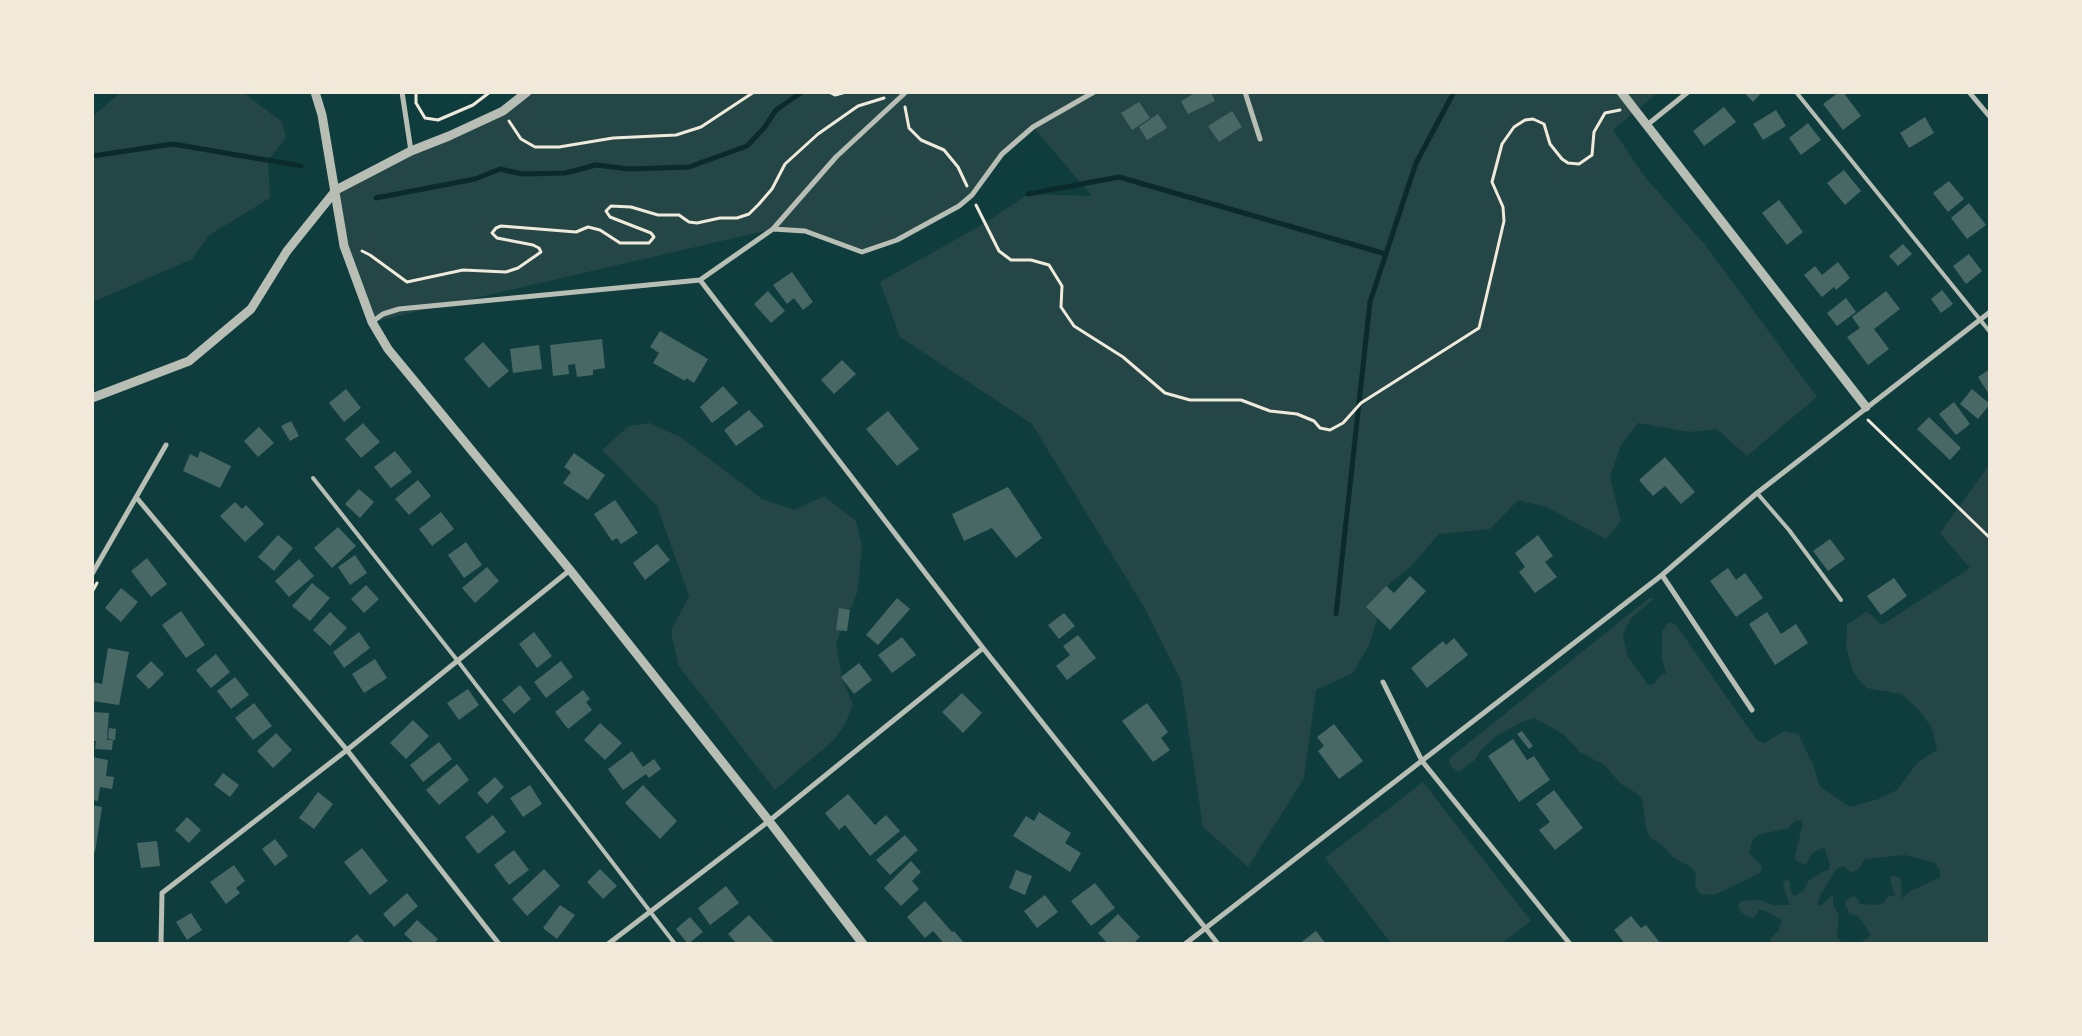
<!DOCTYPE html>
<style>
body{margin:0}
#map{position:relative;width:2082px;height:1036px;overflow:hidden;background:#0f3d3e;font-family:Lora,serif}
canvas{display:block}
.frame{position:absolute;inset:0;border:94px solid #f1e9da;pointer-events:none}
</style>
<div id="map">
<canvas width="2082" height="1036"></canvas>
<div class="frame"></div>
</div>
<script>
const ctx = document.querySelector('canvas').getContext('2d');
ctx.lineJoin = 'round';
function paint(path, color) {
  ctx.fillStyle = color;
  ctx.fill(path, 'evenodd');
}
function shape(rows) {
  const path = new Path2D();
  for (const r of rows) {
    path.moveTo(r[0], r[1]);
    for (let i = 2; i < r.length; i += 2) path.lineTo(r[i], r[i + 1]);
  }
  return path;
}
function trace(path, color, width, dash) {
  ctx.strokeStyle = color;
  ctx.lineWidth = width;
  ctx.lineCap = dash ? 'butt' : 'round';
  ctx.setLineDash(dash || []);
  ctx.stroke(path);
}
const green = shape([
 [120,93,244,93,282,122,286,138,268,160,270,198,209,235,192,259,93,302,93,116],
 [527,93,1657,93,1613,130,1645,177,1706,246,1817,397,1747,456,1717,429,1689,432,1638,423,1621,445,1610,477,1621,521,1606,539,1546,507,1518,500,1490,529,1439,534,1410,567,1388,585,1369,645,1353,673,1316,690,1304,778,1248,867,1203,827,1181,681,1144,607,1032,424,900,337,880,282,985,223,1028,194,1092,196,1033,127,1002,154,972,195,959,206,897,240,862,252,805,231,773,229,372,322,344,246,336,190,503,111],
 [650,423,682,438,762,499,795,510,824,496,856,521,862,547,857,593,836,643,842,677,853,705,845,724,833,741,775,790,678,665,671,631,689,596,657,506,602,450,629,426],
 [1989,465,1989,943,1860,943,1871,935,1858,916,1850,914,1845,905,1846,900,1854,896,1859,900,1859,904,1878,905,1883,903,1889,896,1895,896,1890,878,1893,875,1901,879,1902,898,1911,891,1940,877,1940,870,1935,863,1905,855,1865,859,1858,870,1851,873,1843,866,1836,869,1820,896,1818,905,1822,905,1833,894,1833,904,1839,915,1837,937,1843,943,1771,943,1771,938,1779,930,1782,920,1764,910,1759,910,1754,918,1748,917,1741,912,1738,905,1741,901,1759,900,1773,905,1790,905,1783,886,1785,880,1790,881,1790,890,1794,896,1803,891,1809,880,1824,871,1828,871,1830,865,1824,847,1812,853,1806,865,1796,861,1795,855,1803,824,1801,820,1795,821,1788,828,1758,835,1752,841,1749,853,1762,866,1760,873,1716,894,1702,895,1698,892,1695,884,1696,874,1691,867,1674,858,1664,847,1650,837,1646,829,1642,799,1638,794,1621,784,1604,765,1580,752,1563,734,1535,718,1524,721,1495,737,1481,750,1475,760,1458,772,1451,766,1449,762,1451,757,1648,599,1655,598,1631,618,1623,634,1627,655,1648,685,1654,684,1660,676,1666,673,1662,659,1662,631,1669,622,1676,625,1757,740,1764,743,1785,731,1798,734,1813,765,1820,787,1850,807,1879,799,1897,790,1918,762,1937,750,1932,728,1918,709,1901,694,1866,688,1853,672,1846,646,1847,625,1867,611,1882,625,1970,568,1940,533],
 [1423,782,1531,921,1502,943,1391,943,1325,858]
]);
const stream = shape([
 [92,156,173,144,301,166],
 [1028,194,1119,177,1386,254],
 [376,198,475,179,500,169,523,174,565,173,596,165,629,169,689,167,747,146,764,128,776,110,802,92],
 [1336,614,1370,302,1416,163,1454,92]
]);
const building = shape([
 [1197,92,1211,92,1215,101,1188,114,1181,101],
 [1744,92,1762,92,1753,102],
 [1839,92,1843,92,1861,116,1843,130,1823,104],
 [1139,102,1150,118,1132,130,1121,113],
 [1724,107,1736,122,1704,146,1693,131],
 [1776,110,1786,126,1763,140,1753,124],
 [1232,111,1242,127,1219,142,1208,126],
 [1158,114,1167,128,1147,140,1139,127],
 [1925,117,1934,133,1909,148,1900,133],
 [1808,123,1821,140,1801,155,1789,138],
 [1844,170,1861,191,1845,205,1827,183],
 [1949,181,1964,199,1948,212,1933,193],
 [1779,200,1803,232,1787,245,1762,213],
 [1969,203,1986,225,1967,239,1951,218],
 [1903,244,1912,254,1898,266,1889,256],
 [1969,254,1982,271,1966,284,1953,266],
 [1838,262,1850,278,1836,290,1834,287,1822,297,1804,275,1815,266,1822,275],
 [792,272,813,302,803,310,794,298,787,304,773,285],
 [1942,290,1953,304,1941,313,1931,299],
 [768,291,785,311,771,323,754,304],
 [1886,291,1900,309,1874,329,1889,349,1868,365,1847,337,1860,328,1852,317],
 [1846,298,1856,312,1837,326,1827,313],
 [660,331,708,359,694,383,686,378,685,381,653,363,659,353,650,347],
 [602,339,605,368,593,370,593,375,577,377,575,364,568,365,569,374,553,376,550,345],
 [483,342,509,371,489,388,464,359],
 [539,345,542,369,513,373,510,349],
 [842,360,856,374,834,394,821,380],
 [1990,369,1990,396,1978,377],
 [723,386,738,403,712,423,700,407],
 [346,389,361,408,344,422,329,403],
 [1972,389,1990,404,1978,419,1960,404],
 [1954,402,1970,424,1956,435,1939,414],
 [749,410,764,426,736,446,724,430],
 [888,411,919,449,897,466,866,429],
 [1929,417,1961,448,1950,460,1917,429],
 [291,421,299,436,290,441,281,426],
 [363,423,380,442,361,458,345,439],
 [259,427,274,443,258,457,244,441],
 [200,451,231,466,220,488,183,471,190,454,198,458],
 [395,451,412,472,391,488,374,467],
 [574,453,605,475,588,500,563,483,571,472,564,467],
 [1665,457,1695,492,1681,504,1665,486,1653,496,1639,480],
 [418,480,431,496,409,515,395,499],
 [1008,487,1042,538,1016,558,992,528,964,541,952,514],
 [359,489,374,502,360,518,345,504],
 [615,500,638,533,621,544,617,538,612,541,594,514],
 [235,502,242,509,246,505,264,524,245,542,220,516],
 [441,512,454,529,432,546,419,529],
 [338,527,356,546,332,568,314,548],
 [278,535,293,548,274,571,258,557],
 [1538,535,1553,556,1545,562,1557,577,1535,593,1519,572,1525,567,1515,553],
 [1830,539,1845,559,1828,571,1813,551],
 [466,542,482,565,464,578,448,555],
 [657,544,670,560,645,580,633,563],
 [355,555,367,573,350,585,338,567],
 [147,558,167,584,151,597,131,571],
 [299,559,314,576,289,597,275,581],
 [487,567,499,581,475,603,462,588],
 [1728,568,1736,580,1745,573,1763,598,1736,617,1710,581],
 [1410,576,1426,591,1390,630,1366,607,1386,586,1394,593],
 [1894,578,1907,596,1881,615,1867,596],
 [312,583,330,598,310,621,292,606],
 [366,585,379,599,364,613,351,599],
 [121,588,138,602,121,622,105,608],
 [897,598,910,609,878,645,866,635],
 [839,608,850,610,847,631,836,630],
 [181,611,205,645,186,658,162,625],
 [330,612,347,628,330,646,313,630],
 [1767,612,1781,634,1796,624,1808,643,1775,665,1749,624],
 [1064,613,1075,626,1059,639,1048,625],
 [359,632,370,648,344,668,333,652],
 [534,632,552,656,537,668,519,644],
 [1078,635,1096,658,1067,680,1056,666,1070,655,1063,646],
 [902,637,916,655,892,673,878,655],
 [1454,638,1468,655,1427,688,1411,668,1443,641,1446,645],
 [108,648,129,652,119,705,92,701,93,682,102,684],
 [216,654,230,672,211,688,196,670],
 [375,659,387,678,364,693,352,674],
 [151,661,164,674,149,689,136,676],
 [561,661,573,677,546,698,534,682],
 [859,663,872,680,854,694,841,677],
 [235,677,249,695,231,709,217,691],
 [520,685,531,699,514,714,502,700],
 [468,689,479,705,459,720,447,703],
 [583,690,590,699,586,702,592,710,568,729,555,712],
 [962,693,982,713,963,733,942,712],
 [254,703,272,726,253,740,235,718],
 [1147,703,1168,732,1161,738,1170,750,1153,762,1122,721],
 [92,712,109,713,107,740,113,740,112,750,95,749,96,741,92,740],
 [413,720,429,736,406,759,390,743],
 [600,723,622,743,605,760,584,740],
 [1334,724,1363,761,1339,779,1318,751,1324,746,1317,737],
 [109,728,116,729,115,740,108,739],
 [1522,731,1533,746,1529,749,1517,734],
 [276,733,292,750,273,768,257,751],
 [1513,739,1527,760,1534,756,1550,780,1519,802,1488,756],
 [439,742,452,759,423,782,410,765],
 [632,751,643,767,654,759,661,769,649,778,646,774,623,790,608,769],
 [92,757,108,760,106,776,114,777,112,789,100,787,98,801,92,800],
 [457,764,469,780,439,805,426,790],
 [223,773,239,785,230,797,214,785],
 [495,777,504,787,487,804,477,793],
 [530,785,542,804,523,817,510,798],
 [643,785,677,821,660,839,625,803],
 [1554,790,1583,828,1555,850,1539,830,1550,822,1536,804],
 [318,792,333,804,314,829,299,818],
 [848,794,875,825,886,815,900,831,870,856,845,825,839,830,825,813],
 [92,805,102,807,95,852,92,851],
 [1039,812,1071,833,1065,843,1081,853,1070,872,1013,836,1026,816,1034,821],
 [493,815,506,832,478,854,465,837],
 [187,817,201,830,189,843,175,830],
 [905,835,918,850,890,875,876,860],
 [275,839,288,856,275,866,262,849],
 [157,841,160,866,141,868,137,843],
 [362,848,388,881,370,895,344,862],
 [514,850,529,870,509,885,494,865],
 [911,861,921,872,912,881,919,889,901,906,884,888],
 [234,865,245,881,236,888,240,893,226,904,210,882],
 [544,869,560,886,527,916,512,899],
 [600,869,617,886,603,899,587,882],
 [1016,870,1032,876,1025,895,1009,888],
 [1095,883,1115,908,1091,926,1071,901],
 [726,886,739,903,710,925,698,908],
 [407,893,418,906,394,927,383,914],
 [1045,895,1058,912,1037,928,1024,911],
 [925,901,952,932,954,931,965,944,939,944,942,941,933,931,925,938,907,917],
 [560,905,575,915,557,939,543,928],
 [191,913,202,930,187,940,176,922],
 [1118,914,1140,937,1133,944,1108,944,1098,933],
 [749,915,776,944,737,944,728,934],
 [1631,916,1641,928,1646,925,1661,944,1625,944,1614,930],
 [690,917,703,932,688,944,676,929],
 [417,920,438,939,434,944,415,944,404,934],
 [1316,931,1326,944,1299,944],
 [357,934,366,944,346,944]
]);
const path = shape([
 [416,92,416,103,425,118,438,120,473,105,490,92],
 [829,92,835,95,846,92],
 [905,107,909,128,921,140,944,150,958,167,967,186],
 [509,121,521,139,535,147,559,147,613,138,676,135,701,127,754,92],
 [976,205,999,251,1011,260,1031,260,1049,265,1062,286,1061,307,1074,326,1123,357,1165,393,1190,400,1241,400,1270,411,1297,414,1314,421,1320,428,1330,430,1343,423,1361,403,1479,328,1504,221,1503,207,1492,182,1502,144,1514,127,1525,120,1533,119,1544,124,1550,144,1562,159,1568,163,1579,164,1592,155,1594,132,1605,113,1620,110],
 [362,251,370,255,407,282,463,270,506,272,518,268,541,252,539,248,533,245,497,238,492,233,496,228,501,226,576,232,588,227,600,230,620,243,649,243,654,237,651,233,610,217,606,211,611,206,631,207,658,215,679,215,689,222,697,223,720,218,737,218,749,214,759,204,772,189,785,164,818,134,858,106,884,98],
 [1868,420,1990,538],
 [92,592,97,583]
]);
const service = shape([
 [1796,92,1990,332],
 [313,478,457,660,675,944],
 [1757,493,1789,530,1841,600]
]);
const minor = shape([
 [402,92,411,151],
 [1245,92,1260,139],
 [1969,92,1990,117],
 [1647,125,1688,92],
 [773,229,805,231,862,252,897,240,959,206,972,195,1002,154,1033,127,1094,92],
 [700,280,983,648,1218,944],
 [372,322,383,314,399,309,700,280,773,229,836,157,906,92],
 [136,497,347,750,499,944],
 [92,574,166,445],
 [1662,575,1752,710],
 [1383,682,1422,761,1570,944],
 [161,944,162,893,347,750,570,570],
 [608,944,769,821,983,648],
 [1185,944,1662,575,1757,493,1990,312]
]);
const tertiary = shape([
 [315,92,322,115,344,246,372,322,388,349,570,570,769,821,863,944],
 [1621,92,1866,407],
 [92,398,189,361,251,309,287,251,336,190,411,151,449,136,503,111,527,92]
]);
paint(green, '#244646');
trace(stream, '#0a2a2b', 5);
paint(building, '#486865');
trace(path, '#f1e9da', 3);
trace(service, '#b8beb3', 4);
trace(minor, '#b8beb3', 5);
trace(tertiary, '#b8beb3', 9);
</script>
